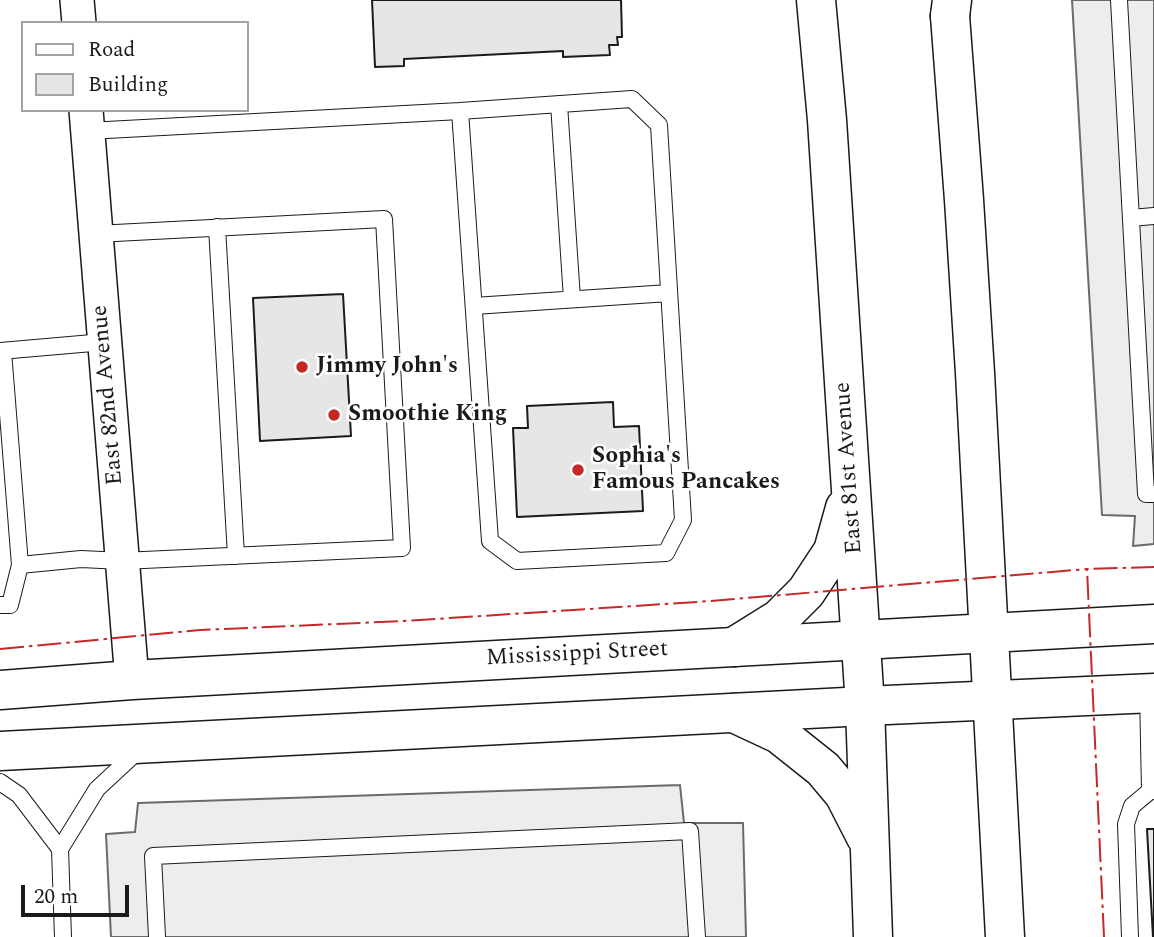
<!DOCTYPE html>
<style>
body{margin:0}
#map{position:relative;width:1154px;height:937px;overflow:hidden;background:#fff;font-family:Spectral,serif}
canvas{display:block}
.legend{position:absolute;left:21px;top:21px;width:228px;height:91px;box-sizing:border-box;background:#fff;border:2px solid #a3a3a3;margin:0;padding:9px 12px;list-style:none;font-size:21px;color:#1a1a1a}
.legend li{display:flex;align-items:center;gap:14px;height:35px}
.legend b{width:35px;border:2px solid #a3a3a3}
.scale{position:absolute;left:21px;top:885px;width:108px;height:32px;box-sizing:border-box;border:4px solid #1a1a1a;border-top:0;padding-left:9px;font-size:21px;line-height:24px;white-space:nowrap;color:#1a1a1a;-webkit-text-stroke:5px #fff;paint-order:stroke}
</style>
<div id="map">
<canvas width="1154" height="937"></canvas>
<ul class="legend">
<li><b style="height:9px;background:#fff"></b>Road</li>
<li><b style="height:19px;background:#e6e6e6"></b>Building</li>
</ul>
<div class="scale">20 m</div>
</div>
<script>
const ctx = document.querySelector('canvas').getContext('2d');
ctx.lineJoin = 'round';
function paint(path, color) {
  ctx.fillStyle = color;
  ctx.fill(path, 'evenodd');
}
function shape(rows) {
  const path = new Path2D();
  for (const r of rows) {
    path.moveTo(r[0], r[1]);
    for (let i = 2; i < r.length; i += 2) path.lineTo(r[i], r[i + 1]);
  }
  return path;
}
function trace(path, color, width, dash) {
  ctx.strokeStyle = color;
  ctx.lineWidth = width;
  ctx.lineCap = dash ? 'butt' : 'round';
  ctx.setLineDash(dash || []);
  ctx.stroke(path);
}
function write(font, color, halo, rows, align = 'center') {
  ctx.font = font + ' Spectral,serif';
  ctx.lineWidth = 5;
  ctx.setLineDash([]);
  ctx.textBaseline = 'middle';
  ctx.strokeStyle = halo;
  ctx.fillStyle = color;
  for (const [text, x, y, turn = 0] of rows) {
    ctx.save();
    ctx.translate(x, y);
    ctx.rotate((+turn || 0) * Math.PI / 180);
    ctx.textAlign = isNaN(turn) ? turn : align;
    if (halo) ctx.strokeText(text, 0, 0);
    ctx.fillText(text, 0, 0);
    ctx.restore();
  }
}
const built = shape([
 [1072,0,1154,0,1154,544,1133,546,1135,516,1102,515,1072,0],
 [680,785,684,823,743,823,746,937,111,937,106,834,135,832,138,803,680,785]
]);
const building = shape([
 [372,0,621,0,622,37,617,37,618,45,609,45,610,55,563,57,563,51,404,59,404,66,375,67,372,0],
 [343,294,351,436,260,441,253,298,343,294],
 [613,402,614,427,639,426,643,511,517,517,513,428,528,428,527,406,613,402],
 [1147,829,1154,829,1154,937,1153,937,1147,829]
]);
const service = shape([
 [1119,0,1146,494,1154,494],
 [559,104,572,299],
 [88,131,460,111,632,99,659,125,683,520,666,553,517,561,490,541,460,111],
 [1131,218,1154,216],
 [217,227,236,556],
 [474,306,669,293],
 [0,351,104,342],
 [3,351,20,565],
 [0,605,10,605,20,565,81,559,122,561,402,548,384,219,96,234],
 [1148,693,1150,791],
 [0,782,19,795,60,849],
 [63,937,60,849,97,789,139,750],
 [157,937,153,856,690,831,697,937],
 [1130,937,1126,824,1132,806,1150,791,1154,791]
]);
const minor = shape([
 [77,0,79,23],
 [86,110,132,680]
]);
const tertiary = shape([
 [0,690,132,680,1154,624],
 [0,751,865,706,1154,693]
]);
const trunk = shape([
 [816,0,827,120,865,706,873,937],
 [950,16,964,200,975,373,1005,937],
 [734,647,779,619,806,592,833,551,845,508],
 [734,713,779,734,823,769,844,794,866,837]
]);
const motorway = shape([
 [950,16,952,0]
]);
const power = shape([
 [0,649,200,630,404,621,711,601,1087,569],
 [1104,937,1087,569,1154,567]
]);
const markers = [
 [302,367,7,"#c62828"],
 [334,415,7,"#c62828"],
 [578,470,7,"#c62828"]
];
const poiNames = [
 ["Jimmy John's",316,367],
 ["Smoothie King",348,415],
 ["Sophia's",592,457],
 ["Famous Pancakes",592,483]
];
const streetNames = [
 ["East 82nd Avenue",109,395,-95],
 ["East 81st Avenue",850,468,-94],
 ["Mississippi Street",577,655,-3]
];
paint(built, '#ededed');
trace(built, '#6a6a6a', 2);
paint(building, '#e6e6e6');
trace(building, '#1a1a1a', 2);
trace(service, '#1a1a1a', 18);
trace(minor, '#1a1a1a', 36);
trace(tertiary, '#1a1a1a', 41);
trace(trunk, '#1a1a1a', 41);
trace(motorway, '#1a1a1a', 41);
trace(service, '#fff', 16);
trace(minor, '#fff', 33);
trace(tertiary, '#fff', 38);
trace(trunk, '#fff', 38);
trace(motorway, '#fff', 38);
trace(power, '#c62828', 2, [24, 5, 3.5, 5]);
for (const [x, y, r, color] of markers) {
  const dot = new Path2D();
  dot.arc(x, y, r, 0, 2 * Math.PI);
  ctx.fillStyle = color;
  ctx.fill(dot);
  trace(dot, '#fff', 2.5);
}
write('bold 23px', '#1a1a1a', '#fff', poiNames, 'left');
write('23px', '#1a1a1a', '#fff', streetNames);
</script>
